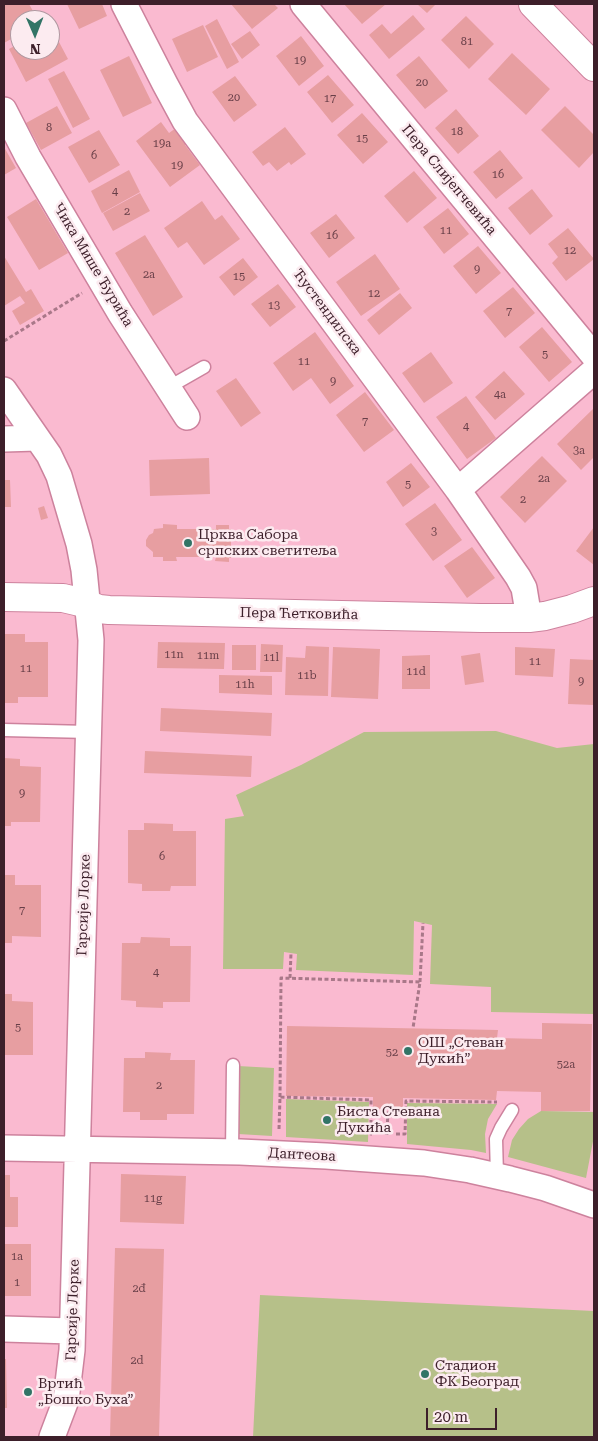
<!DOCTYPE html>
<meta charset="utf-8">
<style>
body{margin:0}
#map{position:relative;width:598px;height:1441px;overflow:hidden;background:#fabad0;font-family:"Roboto Serif",serif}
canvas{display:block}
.frame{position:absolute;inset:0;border:5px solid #3d1f2a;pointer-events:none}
.north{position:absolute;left:10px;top:10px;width:50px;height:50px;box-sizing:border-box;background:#fcebf0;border:1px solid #b099a1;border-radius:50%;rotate:179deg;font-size:14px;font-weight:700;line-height:20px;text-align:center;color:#3d1f2a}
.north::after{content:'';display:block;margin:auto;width:18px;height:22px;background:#327466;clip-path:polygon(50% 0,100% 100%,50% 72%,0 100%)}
.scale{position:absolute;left:426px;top:1408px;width:71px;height:22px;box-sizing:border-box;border:2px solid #3d1f2a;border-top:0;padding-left:6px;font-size:15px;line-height:18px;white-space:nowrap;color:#3d1f2a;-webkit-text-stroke:4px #fcebf0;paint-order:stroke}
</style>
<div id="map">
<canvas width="598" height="1441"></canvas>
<div class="frame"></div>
<div class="north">N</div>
<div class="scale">20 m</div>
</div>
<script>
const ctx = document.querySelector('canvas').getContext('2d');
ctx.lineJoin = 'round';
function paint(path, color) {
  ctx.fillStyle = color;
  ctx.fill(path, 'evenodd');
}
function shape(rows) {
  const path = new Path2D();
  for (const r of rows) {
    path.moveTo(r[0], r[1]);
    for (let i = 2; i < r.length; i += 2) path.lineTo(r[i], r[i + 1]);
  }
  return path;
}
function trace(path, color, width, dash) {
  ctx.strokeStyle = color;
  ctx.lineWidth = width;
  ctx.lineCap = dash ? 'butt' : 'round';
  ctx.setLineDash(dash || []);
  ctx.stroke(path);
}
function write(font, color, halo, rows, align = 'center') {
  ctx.font = font + ' "Roboto Serif",serif';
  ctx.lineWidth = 5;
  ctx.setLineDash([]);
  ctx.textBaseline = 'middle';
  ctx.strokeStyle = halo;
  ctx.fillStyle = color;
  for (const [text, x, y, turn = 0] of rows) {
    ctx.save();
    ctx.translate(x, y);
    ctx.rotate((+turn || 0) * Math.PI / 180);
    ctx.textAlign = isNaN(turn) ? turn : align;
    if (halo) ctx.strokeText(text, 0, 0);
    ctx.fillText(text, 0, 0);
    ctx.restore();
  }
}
const green = shape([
 [496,731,557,748,594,744,594,1014,491,1012,491,987,430,984,432,925,414,921,413,975,296,970,297,954,284,952,283,969,223,969,225,819,244,816,236,795,301,765,364,732],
 [238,1066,274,1068,272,1136,238,1134],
 [286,1099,369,1102,368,1142,286,1137],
 [407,1103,497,1104,488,1119,485,1134,486,1153,471,1150,407,1144],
 [541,1111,594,1112,594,1136,586,1178,508,1157,512,1140,519,1129,528,1119],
 [260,1295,594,1311,594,1437,253,1437]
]);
const building = shape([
 [7,4,29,4,38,20,20,20,20,34,4,43,4,5],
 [67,4,102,4,107,16,79,29],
 [231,4,274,4,278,8,252,29],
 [344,4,386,4,362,24],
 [417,4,436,4,427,13],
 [413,15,425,29,389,59,369,35,382,24,391,34],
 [466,16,494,44,469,69,441,40],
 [217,19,239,62,227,69,205,26],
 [203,25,218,57,187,72,172,39],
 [250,31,260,45,242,59,231,44],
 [301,36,324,66,299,86,276,56],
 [59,42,68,59,26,82,9,49,20,43,20,50,50,50,50,47],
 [512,53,550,89,526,115,488,79],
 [129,56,152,103,123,117,100,70],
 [419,56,448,91,425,109,396,75],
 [64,71,90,119,73,128,48,79],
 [328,75,354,105,332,123,307,92],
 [235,76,257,105,234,122,212,92],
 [57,106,72,133,41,150,26,123],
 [565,106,594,135,594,152,579,168,541,130],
 [456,109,479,136,458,154,435,128],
 [362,113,388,142,363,164,337,135],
 [161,122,169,133,176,128,187,143,185,145,200,165,170,187,136,141],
 [285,127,306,154,291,165,289,162,277,171,269,162,263,166,252,152],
 [99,130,120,165,89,183,68,147],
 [4,147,16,168,4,175],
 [500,150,523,178,496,199,473,172],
 [129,170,140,192,102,213,91,191],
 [414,171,437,198,407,223,384,196],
 [532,189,553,216,530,235,508,208],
 [140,193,150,211,113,231,103,213],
 [36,199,68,253,39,270,7,217],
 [202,201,215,220,222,215,240,239,204,265,187,242,178,248,164,228],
 [448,208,469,234,444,254,423,227],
 [336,214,355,238,329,258,310,233],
 [568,228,594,259,566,281,552,263,558,257,548,244],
 [145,235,183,297,153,316,115,253],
 [478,246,501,273,476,294,453,266],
 [375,254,400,289,361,316,336,282],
 [4,256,26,292,31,289,44,311,20,325,12,311,25,303,20,296,4,306],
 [243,258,258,277,234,296,219,277],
 [278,284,296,307,270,327,251,304],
 [513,287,535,313,505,338,483,311],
 [400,293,412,308,379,335,367,320],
 [542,327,572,362,549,382,519,347],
 [315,332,354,386,330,404,311,378,293,391,273,363],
 [431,352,453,383,424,403,402,373],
 [504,371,525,394,495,420,475,397],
 [236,378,261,413,241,427,216,391],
 [365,392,394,430,364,452,336,415],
 [466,396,496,438,467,459,436,417],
 [594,408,594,457,581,470,557,444],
 [542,456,567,481,525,523,500,497],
 [209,458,210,494,150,496,149,460],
 [411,463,430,487,403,507,386,482],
 [4,480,10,480,11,507,4,507],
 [435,503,462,540,433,561,405,524],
 [44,506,48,518,41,520,38,508],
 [163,524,177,525,177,529,216,529,216,525,229,525,229,529,231,529,231,558,229,558,229,562,215,561,216,557,176,557,177,561,163,561,163,557,153,557,153,552,146,546,146,540,149,535,153,533,154,529,163,528],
 [594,527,594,565,576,551],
 [472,547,495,578,467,598,444,566],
 [4,634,25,634,25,642,48,642,48,697,18,697,18,703,4,703],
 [158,642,225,643,224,669,157,668],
 [261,644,283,645,282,672,260,672],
 [232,645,256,645,256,670,232,670],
 [306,646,329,647,328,696,285,695,286,657,305,658],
 [333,647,380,649,378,699,331,697],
 [515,647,555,649,553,677,515,675],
 [480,653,484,682,465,685,461,656],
 [430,655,430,689,402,689,402,656],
 [570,659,594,660,594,705,568,704],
 [219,675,272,676,272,695,219,693],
 [161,708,272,713,271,736,160,731],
 [145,751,252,756,251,777,144,773],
 [4,758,20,759,20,766,41,767,40,822,11,822,11,826,4,826],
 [144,823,173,824,173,831,196,831,196,886,171,886,170,891,142,891,142,884,128,883,128,830,144,830],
 [4,875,15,875,15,885,41,885,41,937,12,936,12,943,4,943],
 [141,937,170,938,170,946,191,946,190,1002,163,1002,163,1008,136,1007,136,1001,121,1000,122,943,140,943],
 [4,994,12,994,12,1001,33,1002,33,1055,4,1055],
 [542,1023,592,1024,590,1111,541,1111,541,1092,497,1091,496,1100,403,1098,403,1109,373,1109,373,1097,286,1096,287,1026,498,1030,497,1038,542,1039],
 [145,1052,171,1053,170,1060,195,1060,194,1114,167,1114,167,1120,140,1120,140,1112,123,1112,124,1058,145,1058],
 [121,1174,186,1176,184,1224,120,1222],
 [4,1175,10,1175,10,1197,18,1197,18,1227,4,1227],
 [4,1244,31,1244,31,1296,4,1296],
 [115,1248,164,1249,159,1437,110,1437],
 [4,1359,6,1359,7,1408,4,1408]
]);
const path = shape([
 [4,341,82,293],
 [290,978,291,953],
 [420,982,423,923],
 [280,1097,281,978,420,982,413,1028],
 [279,1129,280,1097,371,1100,371,1134,372,1134],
 [396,1134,405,1134,406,1101,497,1102],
 [387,1135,388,1109]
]);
const lane = shape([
 [169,387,204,367],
 [4,730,89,732],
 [232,1152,233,1065],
 [497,1176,496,1139,501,1128,512,1110]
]);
const street = shape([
 [124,4,165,84,185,121,458,490,518,577,524,588,529,618],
 [303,4,594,356],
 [4,110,28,157,120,313,187,417],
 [4,390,49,455,59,476,79,544,84,570,91,640,72,1350,66,1400,52,1437],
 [4,439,37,438],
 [458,490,594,371],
 [4,1148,240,1152,326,1156,424,1163,470,1170,510,1179,545,1188,594,1205],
 [4,1329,72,1331]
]);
const secondary = shape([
 [533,4,594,67],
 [4,597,63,598,80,602,99,609,109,610,481,618,529,618,545,616,572,609,594,601]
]);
const markers = [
 [188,543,5,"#327466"],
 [408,1051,5,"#327466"],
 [327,1120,5,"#327466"],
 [425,1374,5,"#327466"],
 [28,1392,5,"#327466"]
];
const numberNames = [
 ["81",467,42],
 ["19",300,61],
 ["20",422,83],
 ["20",234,98],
 ["17",330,99],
 ["8",49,128],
 ["18",457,132],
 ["15",362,139],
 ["19a",162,144],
 ["6",94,156],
 ["19",177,166],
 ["16",498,175],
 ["4",115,192],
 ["2",127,212],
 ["11",446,231],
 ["16",332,236],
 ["12",570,251],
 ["9",477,270],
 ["2a",149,275],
 ["15",239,277],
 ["12",374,294],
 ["13",274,306],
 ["7",509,312],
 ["5",545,355],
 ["11",304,362],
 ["9",333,382],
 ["4a",500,395],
 ["7",365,422],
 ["4",466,427],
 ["3a",579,451],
 ["2a",544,479],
 ["5",408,485],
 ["2",523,500],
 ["3",434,532],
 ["11n",174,655],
 ["11m",208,656],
 ["11l",271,658],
 ["11",535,662],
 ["11",26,669],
 ["11d",416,672],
 ["11b",307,676],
 ["9",581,682],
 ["11h",245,685],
 ["9",22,794],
 ["6",162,857],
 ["7",22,911],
 ["4",156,973],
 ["5",18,1028],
 ["52",392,1053],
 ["52a",566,1065],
 ["2",159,1086],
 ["11g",153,1199],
 ["1a",17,1257],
 ["1",17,1283],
 ["2đ",139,1289],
 ["2d",137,1361]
];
const streetNames = [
 ["Пера Слијепчевића",449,180,50],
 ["Чика Мише Ђурића",93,265,59],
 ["Ћустендилска",327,312,53],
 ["Пера Ћетковића",299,614,1],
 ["Гарсије Лорке",84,905,-88],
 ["Дантеова",302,1155,3],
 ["Гарсије Лорке",73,1310,-88]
];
const poiNames = [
 ["Црква Сабора",198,535],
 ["српских светитеља",198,551],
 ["ОШ „Стеван",418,1043],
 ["Дукић”",418,1059],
 ["Биста Стевана",337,1112],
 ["Дукића",337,1128],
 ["Стадион",435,1366],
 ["ФК Београд",435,1382],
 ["Вртић",38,1384],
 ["„Бошко Буха”",38,1400]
];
paint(green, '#b6c089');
paint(building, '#e79ea1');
trace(lane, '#cd829d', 15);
trace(street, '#cd829d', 28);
trace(secondary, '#cd829d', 30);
trace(path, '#a97889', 3, [4, 2.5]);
trace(lane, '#fff', 12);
trace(street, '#fff', 25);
trace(secondary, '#fff', 28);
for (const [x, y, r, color] of markers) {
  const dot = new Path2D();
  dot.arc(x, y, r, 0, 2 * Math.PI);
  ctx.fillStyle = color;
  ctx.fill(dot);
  trace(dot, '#fcebf0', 2);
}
write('11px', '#683f48', null, numberNames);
write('14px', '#3d1f2a', '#fcebf0', streetNames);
write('14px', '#3d1f2a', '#fcebf0', poiNames, 'left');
</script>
